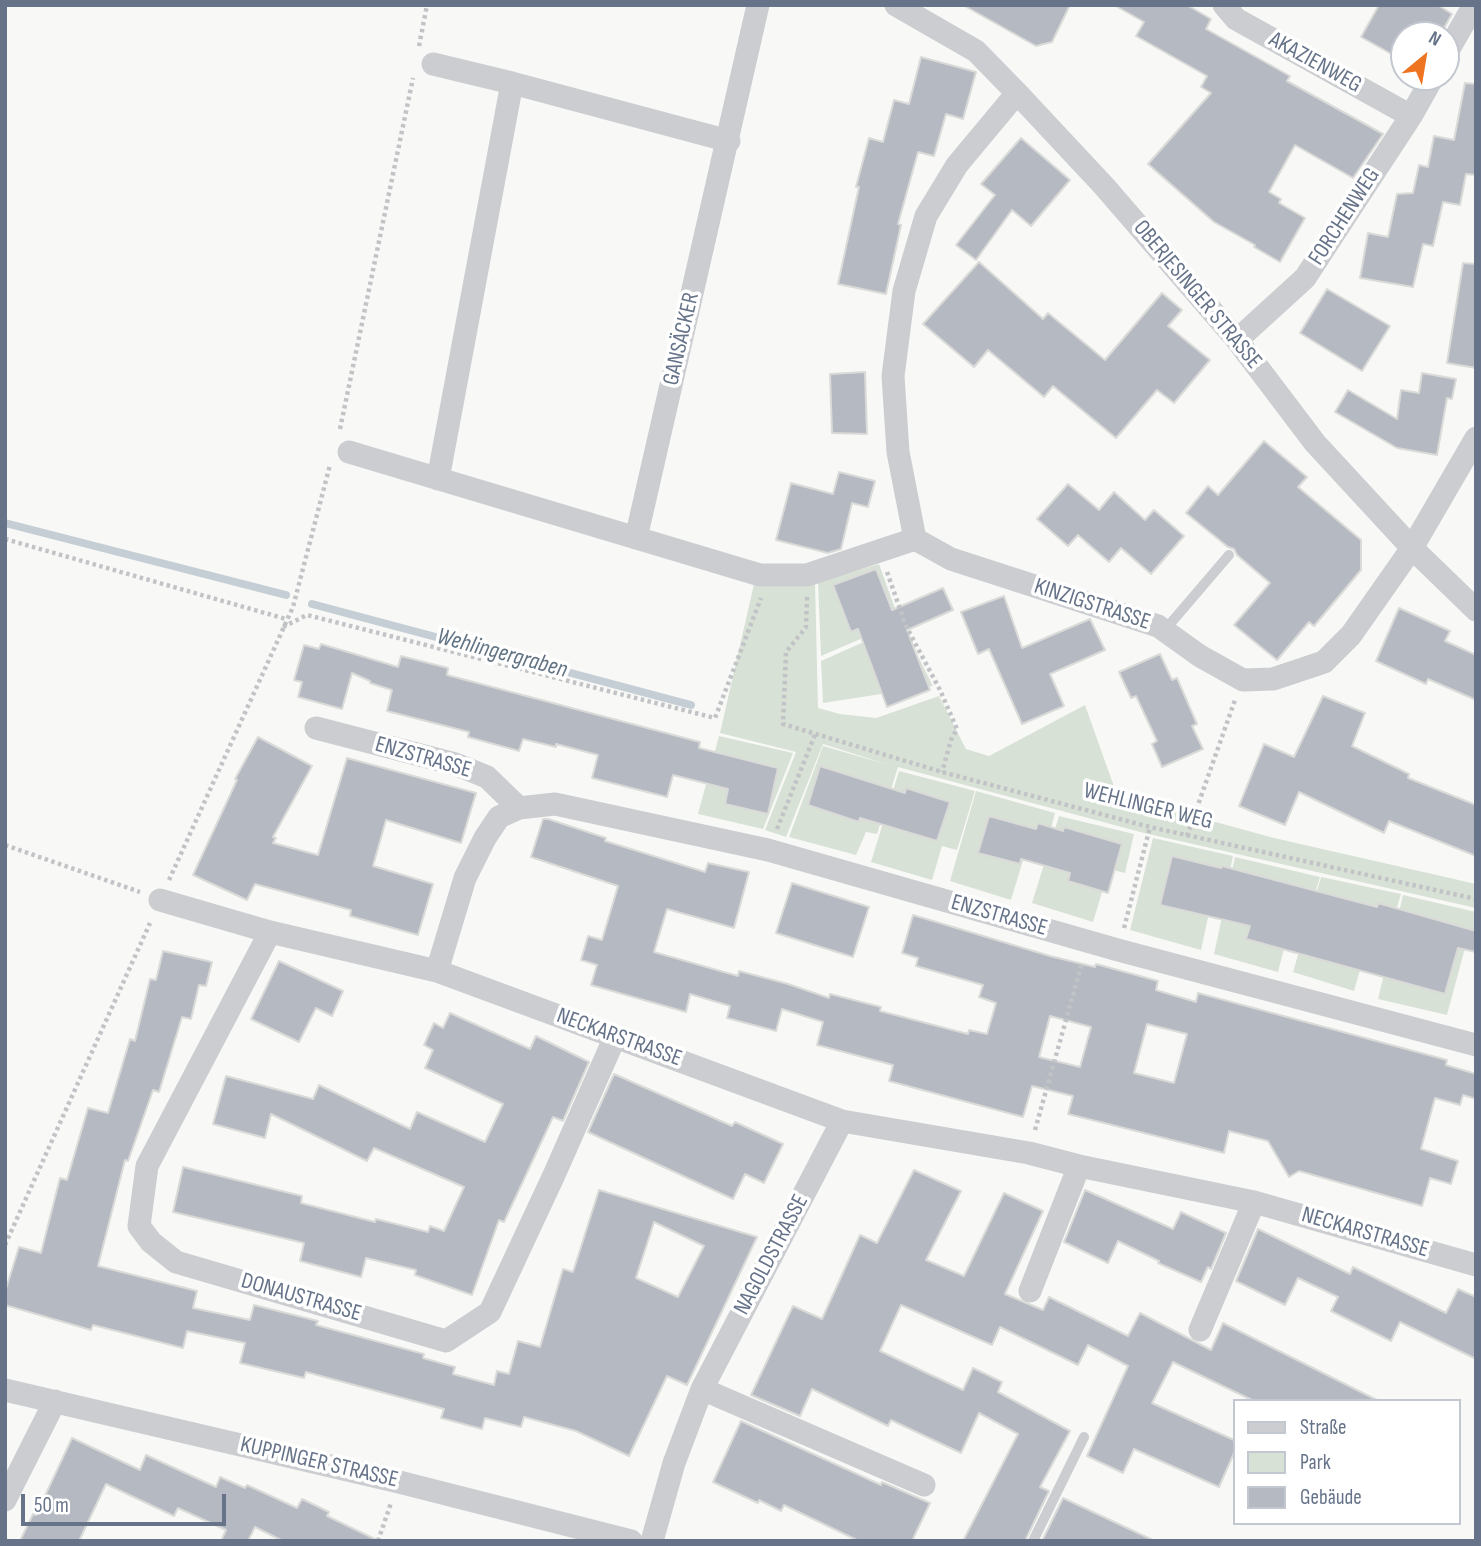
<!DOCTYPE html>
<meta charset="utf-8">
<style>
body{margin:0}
#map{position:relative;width:1481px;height:1546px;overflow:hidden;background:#f8f9f6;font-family:"Sofia Sans Condensed",sans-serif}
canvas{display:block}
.frame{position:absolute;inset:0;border:7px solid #667389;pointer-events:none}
.legend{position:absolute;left:1233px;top:1399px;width:228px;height:126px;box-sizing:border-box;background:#fff;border:2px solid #c2c7d0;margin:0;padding:9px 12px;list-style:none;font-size:21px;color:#667389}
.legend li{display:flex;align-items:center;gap:14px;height:35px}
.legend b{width:35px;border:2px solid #c2c7d0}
.north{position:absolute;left:1390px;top:21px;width:70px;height:70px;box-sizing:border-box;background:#fff;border:2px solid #c2c7d0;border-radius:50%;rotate:30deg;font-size:19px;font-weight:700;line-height:28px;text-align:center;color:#667389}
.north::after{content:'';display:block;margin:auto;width:24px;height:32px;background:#ee7421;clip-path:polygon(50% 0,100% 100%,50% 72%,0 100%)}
.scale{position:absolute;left:21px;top:1494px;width:205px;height:32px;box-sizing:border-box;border:4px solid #667389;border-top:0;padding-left:9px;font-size:21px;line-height:24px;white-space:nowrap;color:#667389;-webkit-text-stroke:5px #fff;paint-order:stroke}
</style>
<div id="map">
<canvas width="1481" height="1546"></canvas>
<div class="frame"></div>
<ul class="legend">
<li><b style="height:9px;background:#cbcdd1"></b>Straße</li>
<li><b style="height:19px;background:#d8e1d6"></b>Park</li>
<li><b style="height:19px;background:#b5bac2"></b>Gebäude</li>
</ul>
<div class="north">N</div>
<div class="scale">50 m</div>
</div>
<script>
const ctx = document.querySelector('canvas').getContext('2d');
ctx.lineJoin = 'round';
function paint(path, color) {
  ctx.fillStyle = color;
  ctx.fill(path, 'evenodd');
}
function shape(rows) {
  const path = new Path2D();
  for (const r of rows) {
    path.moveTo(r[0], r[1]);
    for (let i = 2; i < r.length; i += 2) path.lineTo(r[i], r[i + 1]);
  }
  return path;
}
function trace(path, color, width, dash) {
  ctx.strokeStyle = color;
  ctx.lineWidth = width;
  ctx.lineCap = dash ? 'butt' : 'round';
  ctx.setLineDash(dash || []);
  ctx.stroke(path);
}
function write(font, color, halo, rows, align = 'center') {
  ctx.font = font + ' "Sofia Sans Condensed",sans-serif';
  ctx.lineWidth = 7;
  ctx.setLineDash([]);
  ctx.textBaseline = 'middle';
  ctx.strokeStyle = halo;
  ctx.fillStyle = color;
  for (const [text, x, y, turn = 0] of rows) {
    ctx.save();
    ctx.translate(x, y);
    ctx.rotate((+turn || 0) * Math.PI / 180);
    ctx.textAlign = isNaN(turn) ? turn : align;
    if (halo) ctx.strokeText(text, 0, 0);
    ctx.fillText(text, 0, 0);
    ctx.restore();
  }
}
const green = shape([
 [879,564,900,622,821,656,818,582],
 [815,582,818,708,840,714,876,718,939,696,966,749,989,756,1085,705,1117,795,1274,838,1476,884,1476,908,1144,833,898,767,877,834,866,832,856,855,789,837,823,746,889,765,823,744,786,837,765,830,796,752,720,733,754,584],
 [902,625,933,686,823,703,821,661],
 [719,736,793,753,763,829,698,814],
 [899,771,975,791,957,850,942,846,932,880,871,862],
 [976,791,1055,813,1045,851,1027,847,1011,900,950,881],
 [1059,816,1134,834,1125,873,1109,869,1093,922,1032,903],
 [1153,838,1233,856,1226,890,1214,890,1201,950,1130,930],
 [1235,857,1320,877,1311,906,1296,903,1278,972,1214,954],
 [1321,877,1401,894,1390,931,1372,927,1354,991,1293,972],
 [1403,895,1476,912,1476,951,1465,948,1447,1015,1378,999]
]);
const stream = shape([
 [5,523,286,595],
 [312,604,691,705]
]);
const building = shape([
 [963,5,1070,5,1052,42,1036,46,963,5],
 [1114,5,1187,5,1211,19,1206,29,1290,76,1287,81,1383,134,1353,178,1295,145,1269,192,1281,199,1279,203,1305,218,1280,262,1254,247,1255,245,1214,222,1148,164,1211,93,1201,87,1207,76,1136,36,1144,22,1114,5],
 [1379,5,1438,5,1452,14,1440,35,1404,35,1404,61,1361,37,1379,5],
 [921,57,976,72,963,119,946,114,934,156,918,152,898,224,901,225,886,294,838,284,859,187,856,187,869,138,883,142,894,100,909,104,921,57],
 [1465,83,1476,84,1476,175,1466,174,1460,205,1443,202,1433,246,1423,244,1413,287,1360,278,1368,233,1388,237,1397,194,1413,193,1419,165,1428,167,1434,136,1454,140,1465,83],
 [1021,138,1070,180,1031,226,1012,210,976,260,956,245,995,195,981,184,1021,138],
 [979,262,1043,319,1048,313,1105,360,1162,293,1182,310,1168,326,1210,360,1174,403,1157,390,1116,438,1053,386,1044,397,988,350,974,367,923,324,979,262],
 [1463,263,1476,264,1476,368,1447,363,1463,263],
 [1327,289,1390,326,1362,371,1300,333,1327,289],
 [865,372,867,434,832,433,830,374,865,372],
 [1422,373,1456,379,1452,399,1447,398,1437,455,1397,448,1335,412,1348,390,1397,419,1401,390,1419,393,1422,373],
 [1264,441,1307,477,1298,487,1361,540,1361,570,1314,626,1309,622,1277,660,1234,625,1270,583,1237,555,1234,549,1228,547,1186,513,1208,486,1218,495,1264,441],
 [839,472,875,481,868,507,852,503,841,549,828,553,776,540,791,483,833,494,839,472],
 [1068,484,1099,510,1114,492,1145,520,1154,510,1184,536,1151,574,1121,548,1109,562,1078,535,1068,546,1037,519,1068,484],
 [876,569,892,610,943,588,953,610,907,630,930,690,887,707,858,629,851,632,833,585,876,569],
 [1004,596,1022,648,1090,619,1105,650,1050,674,1064,706,1022,724,989,649,978,654,961,612,1004,596],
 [1399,608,1450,631,1445,641,1476,655,1476,700,1428,679,1426,684,1376,661,1399,608],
 [321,644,398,667,401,656,448,668,447,675,700,742,699,748,778,768,768,814,725,804,728,789,673,775,667,797,592,778,598,755,556,744,556,747,523,739,519,751,468,737,469,732,387,711,392,690,370,683,370,681,352,673,342,709,298,697,302,682,294,680,304,645,319,649,321,644],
 [1160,654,1172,680,1177,678,1197,724,1192,726,1203,749,1162,767,1152,744,1157,741,1136,696,1131,698,1119,672,1160,654],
 [1323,696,1365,713,1352,746,1409,774,1408,778,1476,805,1476,856,1389,821,1384,833,1299,792,1285,825,1239,806,1264,744,1294,757,1323,696],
 [258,737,312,766,273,837,276,838,273,843,318,855,347,758,476,793,461,843,386,820,373,866,433,884,418,935,350,916,351,910,255,884,247,900,193,875,237,780,235,779,258,737],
 [820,766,905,793,906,788,950,802,937,841,860,818,859,822,808,805,820,766],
 [989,816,1036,829,1038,823,1063,831,1064,827,1122,844,1108,893,1068,881,1070,873,1021,859,1020,864,978,853,989,816],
 [543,819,548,819,606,838,605,841,705,872,708,863,749,872,734,928,667,909,654,952,738,976,739,971,788,984,829,998,830,994,881,1007,880,1011,968,1034,969,1030,987,1034,996,1003,979,997,983,985,916,966,918,958,902,953,913,915,1050,956,1095,967,1096,964,1158,981,1156,990,1196,1002,1198,993,1447,1060,1446,1065,1476,1074,1476,1099,1463,1095,1460,1105,1435,1098,1421,1149,1458,1161,1451,1184,1430,1178,1422,1206,1299,1171,1289,1177,1268,1141,1229,1131,1224,1153,1068,1114,1073,1096,1032,1086,1023,1117,889,1081,893,1065,817,1045,823,1022,782,1009,776,1031,727,1018,730,1006,690,994,686,1012,591,985,597,965,581,960,588,936,602,940,618,886,531,857,543,819],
 [1050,1016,1091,1027,1080,1067,1039,1057,1050,1016],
 [1147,1024,1187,1034,1174,1083,1134,1073,1147,1024],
 [1172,856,1221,868,1222,866,1377,907,1378,903,1476,931,1476,952,1458,948,1445,994,1246,939,1250,926,1160,905,1172,856],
 [792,883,869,907,853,957,776,933,792,883],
 [163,951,212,962,206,986,199,985,191,1019,182,1017,159,1092,153,1090,128,1161,125,1160,98,1266,197,1291,193,1308,250,1320,254,1305,318,1321,316,1325,424,1354,423,1358,455,1367,453,1374,494,1385,497,1371,509,1374,518,1341,540,1347,563,1269,573,1272,599,1190,757,1237,687,1385,667,1376,629,1456,576,1431,524,1417,521,1427,485,1418,482,1429,441,1418,444,1409,306,1372,304,1378,240,1363,245,1343,187,1331,183,1348,93,1325,91,1330,5,1305,5,1292,19,1247,41,1253,60,1178,67,1180,88,1108,108,1113,130,1039,135,1041,150,979,156,980,163,951],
 [654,1222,704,1246,678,1297,636,1278,654,1222],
 [279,961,343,991,332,1016,316,1008,299,1042,251,1019,279,961],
 [450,1013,530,1049,536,1036,589,1062,563,1121,553,1117,504,1222,499,1220,472,1295,415,1275,416,1270,366,1258,361,1277,300,1261,304,1243,173,1212,183,1167,302,1196,301,1203,375,1222,376,1219,428,1232,430,1226,444,1231,464,1187,374,1148,367,1161,271,1114,265,1138,213,1124,226,1076,313,1099,319,1085,410,1129,417,1112,485,1142,503,1104,425,1068,433,1050,424,1045,434,1023,443,1028,450,1013],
 [614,1074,732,1126,735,1122,783,1144,764,1183,745,1174,733,1199,588,1132,614,1074],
 [914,1170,961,1191,926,1260,964,1276,1004,1193,1043,1211,1005,1294,1043,1310,1049,1297,1128,1336,1140,1313,1211,1350,1223,1323,1379,1401,1254,1401,1173,1362,1152,1403,1234,1440,1234,1453,1219,1487,1134,1449,1123,1473,1087,1456,1128,1366,1088,1345,1078,1365,1000,1327,992,1345,901,1305,880,1351,963,1390,973,1368,1002,1382,998,1392,1070,1431,1040,1487,1049,1491,1025,1541,963,1541,1018,1434,979,1413,961,1453,891,1420,888,1426,812,1389,800,1416,751,1395,793,1306,822,1319,860,1235,877,1243,914,1170],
 [1085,1190,1173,1229,1181,1212,1226,1233,1211,1269,1208,1267,1201,1282,1158,1263,1159,1261,1118,1241,1108,1263,1064,1242,1085,1190],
 [1258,1229,1350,1274,1353,1267,1446,1313,1458,1289,1476,1297,1476,1359,1400,1322,1391,1341,1331,1311,1338,1297,1298,1278,1285,1305,1236,1281,1258,1229],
 [741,1421,881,1485,882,1482,930,1503,912,1541,859,1541,784,1505,781,1511,759,1500,758,1503,713,1482,741,1421],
 [72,1438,140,1470,146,1455,216,1487,220,1477,245,1488,247,1485,297,1508,302,1499,329,1512,327,1516,379,1541,283,1541,255,1527,248,1541,221,1541,226,1530,178,1508,174,1516,106,1484,79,1541,20,1541,33,1514,36,1515,72,1438],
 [1063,1498,1155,1541,1042,1541,1063,1498]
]);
const path = shape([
 [419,46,427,5],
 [340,429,413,78],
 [5,539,286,619],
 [887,572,906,626,940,690,957,729,951,740,942,772],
 [807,597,806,627,786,652,783,724,942,772,1150,827,1476,899],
 [283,627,307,615,715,718,761,598],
 [777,829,816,732],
 [1187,836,1235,700],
 [5,845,140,892],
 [169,880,293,607,330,465],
 [1124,928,1150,827],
 [1035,1130,1082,963],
 [5,1245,150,923],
 [378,1541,391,1503]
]);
const lane = shape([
 [1164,631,1229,555],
 [1033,1541,1084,1437]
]);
const street = shape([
 [896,5,976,51,1017,93,1104,186,1237,340,1315,443,1412,548,1476,610],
 [1224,5,1236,19,1411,116],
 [1446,54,1474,5],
 [433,64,512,83,729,141],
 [1017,93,957,165,926,216,904,291,893,376,898,452,915,539,951,559,1158,626,1200,656,1243,680,1273,679,1324,662,1351,635,1412,548,1476,438],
 [1237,340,1305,278,1411,116,1433,77],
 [349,452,760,575,807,575,915,539],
 [438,479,512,83],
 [636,538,758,5],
 [316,728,455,764,487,777,519,808],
 [160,900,270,932,437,971,842,1121,1029,1153,1079,1166,1254,1202,1476,1265],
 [270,932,147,1166,139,1226,151,1242,176,1262,446,1341,490,1312,554,1175,615,1037],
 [437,971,465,878,485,838,499,817,519,808,555,804,768,850,1118,950,1476,1045],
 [1030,1291,1079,1166],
 [1200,1330,1254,1202],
 [702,1389,924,1485],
 [5,1390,399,1482,631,1541],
 [5,1500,55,1401],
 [652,1541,674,1463,702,1389,842,1121]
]);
const streetNames = [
 ["AKAZIENWEG",1315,63,29],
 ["FORCHENWEG",1345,217,-57],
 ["OBERJESINGER STRASSE",1197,295,50],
 ["GANSÄCKER",682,339,-77],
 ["KINZIGSTRASSE",1092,605,18],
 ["ENZSTRASSE",423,758,16],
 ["WEHLINGER WEG",1148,807,14],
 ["ENZSTRASSE",999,916,16],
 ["NECKARSTRASSE",619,1038,20],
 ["NECKARSTRASSE",1365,1233,16],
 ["NAGOLDSTRASSE",772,1255,-62],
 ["DONAUSTRASSE",301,1298,16],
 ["KUPPINGER STRASSE",319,1463,13]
];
const waterNames = [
 ["Wehlingergraben",502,654,15]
];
paint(green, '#d8e1d6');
trace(stream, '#c6ced5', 8);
paint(building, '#b5bac2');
trace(building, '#dadad8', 2);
trace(path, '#c2c3c6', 4.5, [3.5, 3.5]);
trace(lane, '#cbcdd1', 10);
trace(street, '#cbcdd1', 23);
write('23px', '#667389', '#fff', streetNames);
write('italic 24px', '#627484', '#fff', waterNames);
</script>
